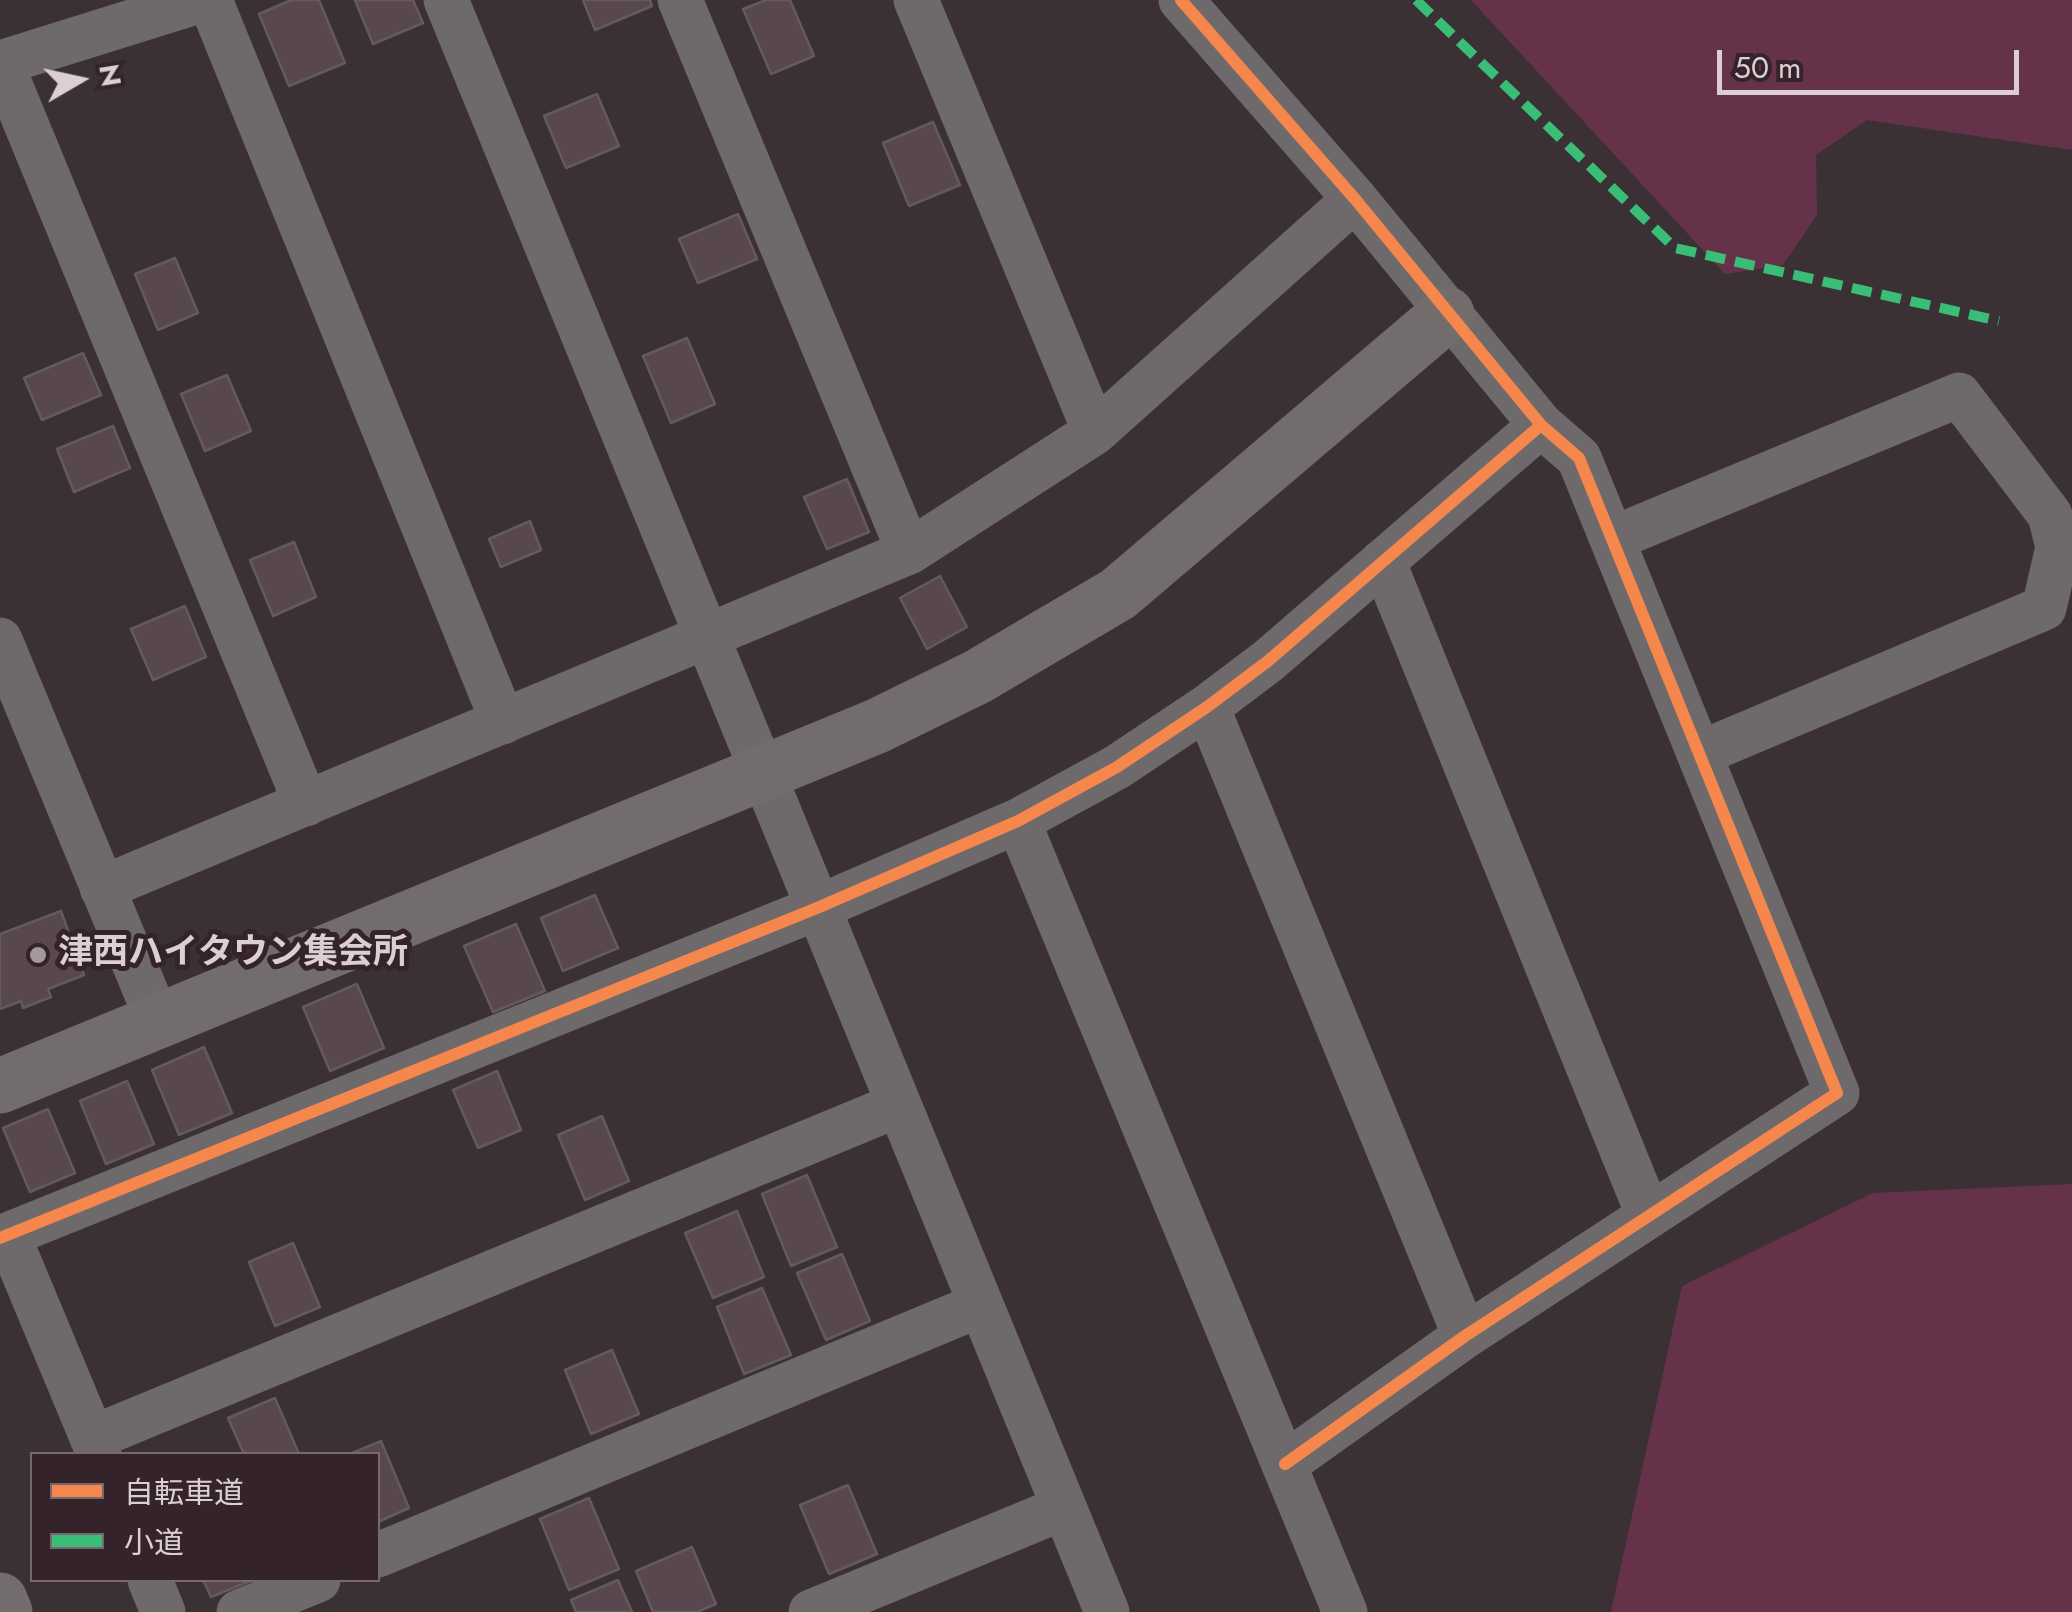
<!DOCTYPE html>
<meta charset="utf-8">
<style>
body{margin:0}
#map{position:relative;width:2072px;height:1612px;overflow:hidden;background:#3b3135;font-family:Jost,"Noto Sans JP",sans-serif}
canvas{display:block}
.legend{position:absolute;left:30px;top:1452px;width:350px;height:130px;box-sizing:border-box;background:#34232a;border:2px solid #77686e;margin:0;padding:12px 18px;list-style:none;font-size:30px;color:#dbcfd3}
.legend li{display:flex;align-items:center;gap:20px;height:50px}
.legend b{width:50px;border:2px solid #77686e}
.north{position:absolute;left:30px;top:30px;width:100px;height:100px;-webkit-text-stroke:8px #34232a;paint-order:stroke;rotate:81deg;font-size:28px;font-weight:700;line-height:40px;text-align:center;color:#dbcfd3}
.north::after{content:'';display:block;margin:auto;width:35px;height:45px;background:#dbcfd3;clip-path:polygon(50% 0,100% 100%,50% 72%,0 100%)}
.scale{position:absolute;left:1717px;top:50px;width:302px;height:45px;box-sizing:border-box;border:5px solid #dbcfd3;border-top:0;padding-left:12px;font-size:30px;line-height:35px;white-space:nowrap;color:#dbcfd3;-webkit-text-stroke:8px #34232a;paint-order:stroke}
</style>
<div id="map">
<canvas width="2072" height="1612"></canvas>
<ul class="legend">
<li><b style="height:12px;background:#f5874c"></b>自転車道</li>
<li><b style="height:12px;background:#3abd76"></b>小道</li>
</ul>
<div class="north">N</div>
<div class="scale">50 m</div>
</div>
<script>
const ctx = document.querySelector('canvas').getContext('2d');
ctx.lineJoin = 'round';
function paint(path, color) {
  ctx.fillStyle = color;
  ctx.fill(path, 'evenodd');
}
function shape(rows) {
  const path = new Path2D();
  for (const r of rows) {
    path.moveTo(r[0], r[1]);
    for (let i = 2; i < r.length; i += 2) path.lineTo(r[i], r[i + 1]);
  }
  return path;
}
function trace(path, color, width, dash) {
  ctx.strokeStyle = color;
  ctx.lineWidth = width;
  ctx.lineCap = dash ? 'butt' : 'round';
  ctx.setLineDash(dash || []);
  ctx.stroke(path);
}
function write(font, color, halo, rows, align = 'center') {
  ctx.font = font + ' Jost,"Noto Sans JP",sans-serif';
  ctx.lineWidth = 10;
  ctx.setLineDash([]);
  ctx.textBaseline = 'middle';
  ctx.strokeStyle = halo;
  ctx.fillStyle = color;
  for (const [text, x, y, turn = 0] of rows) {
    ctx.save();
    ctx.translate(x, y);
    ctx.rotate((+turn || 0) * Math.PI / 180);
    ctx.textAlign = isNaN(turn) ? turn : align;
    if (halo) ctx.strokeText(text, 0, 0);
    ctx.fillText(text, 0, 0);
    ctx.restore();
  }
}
const green = shape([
 [1471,0,2072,0,2072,150,1867,120,1816,155,1817,215,1783,265,1725,274],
 [2072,1184,2072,1612,1611,1612,1682,1286,1873,1193]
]);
const building = shape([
 [291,0,319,0,345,63,289,86,259,14,291,0],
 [355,0,413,0,423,23,373,44,355,0],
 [583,0,650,0,652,6,595,30,583,0],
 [766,0,790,0,814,56,771,74,743,9,766,0],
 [597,94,619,146,566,168,544,116,597,94],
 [933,122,960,185,909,206,883,143,933,122],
 [738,214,757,259,698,283,679,239,738,214],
 [175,258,198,313,158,330,135,274,175,258],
 [687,338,715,404,671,423,643,356,687,338],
 [83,353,101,395,42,420,24,378,83,353],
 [227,375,251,431,205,451,181,394,227,375],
 [113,426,130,468,74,492,57,449,113,426],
 [847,479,869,532,827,549,804,497,847,479],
 [530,521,541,550,501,567,489,539,530,521],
 [294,542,316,597,273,616,250,560,294,542],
 [940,576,967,627,927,649,900,598,940,576],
 [185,606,206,657,153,680,131,629,185,606],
 [595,895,618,948,563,971,541,918,595,895],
 [61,911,84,975,48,989,51,997,23,1008,21,1001,0,1009,0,934,61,911],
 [516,924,545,991,493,1012,464,946,516,924],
 [357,984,384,1048,330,1071,303,1007,357,984],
 [204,1047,232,1113,179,1135,152,1070,204,1047],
 [497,1071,521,1130,478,1148,453,1090,497,1071],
 [127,1081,154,1144,106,1164,80,1101,127,1081],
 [48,1109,75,1173,30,1192,3,1128,48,1109],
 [602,1116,629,1181,585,1200,558,1135,602,1116],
 [807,1175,837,1247,791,1266,762,1194,807,1175],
 [737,1211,764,1277,713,1298,685,1233,737,1211],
 [293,1243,320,1307,275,1326,249,1262,293,1243],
 [842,1254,870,1321,826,1340,797,1273,842,1254],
 [762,1288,791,1355,744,1374,717,1307,762,1288],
 [612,1350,639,1414,591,1434,565,1370,612,1350],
 [275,1398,299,1454,244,1454,228,1418,275,1398],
 [381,1441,409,1508,378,1522,378,1454,350,1454,381,1441],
 [848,1485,877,1554,829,1574,800,1505,848,1485],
 [589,1498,619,1569,569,1590,540,1519,589,1498],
 [692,1547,716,1604,697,1612,653,1612,636,1571,692,1547],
 [203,1580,253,1580,211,1597,203,1580],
 [618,1580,632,1612,576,1612,571,1600,618,1580]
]);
const street = shape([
 [210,0,503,722],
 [446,0,1107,1612],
 [680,0,909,552],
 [916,0,1095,432],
 [1181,0,1355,199,1541,425,1579,458,1837,1093,1465,1336,1285,1464],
 [0,63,202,0],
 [1,63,306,804],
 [1614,538,1959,395,2050,515,2058,547,2044,608,1701,753],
 [1383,561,1648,1214],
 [0,640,158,1021],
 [1207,707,1465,1336],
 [1018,821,1345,1612],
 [102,888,909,552,1095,432,1355,199],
 [0,1238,817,908,1018,821,1117,767,1207,707,1268,661,1541,425],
 [9,1238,99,1454],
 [92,1438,898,1105],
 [378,1555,980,1305],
 [150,1580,163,1612],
 [239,1612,318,1580],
 [811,1612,1063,1508]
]);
const secondary = shape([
 [0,1086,877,726,977,677,1118,594,1447,314],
 [0,1600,5,1612]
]);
const quiet = shape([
 [1416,0,1675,248,1999,321]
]);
const cycleway = shape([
 [1181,0,1355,199,1541,425,1579,458,1837,1093,1465,1336,1285,1464],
 [0,1238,817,908,1018,821,1117,767,1207,707,1268,661,1541,425]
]);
const markers = [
 [38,955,10,"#a3989c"]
];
const poiNames = [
 ["津西ハイタウン集会所",58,955]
];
paint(green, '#65324a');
paint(building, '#59474f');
trace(building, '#635a5e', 2.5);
trace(street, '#6e696b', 45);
trace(secondary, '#726c6d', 55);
trace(quiet, '#3abd76', 10, [20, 10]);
trace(cycleway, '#f5874c', 12);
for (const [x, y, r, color] of markers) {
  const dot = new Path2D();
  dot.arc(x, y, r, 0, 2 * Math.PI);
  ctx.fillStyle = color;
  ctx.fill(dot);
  trace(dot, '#34232a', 4);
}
write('bold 35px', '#dbcfd3', '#34232a', poiNames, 'left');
</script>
